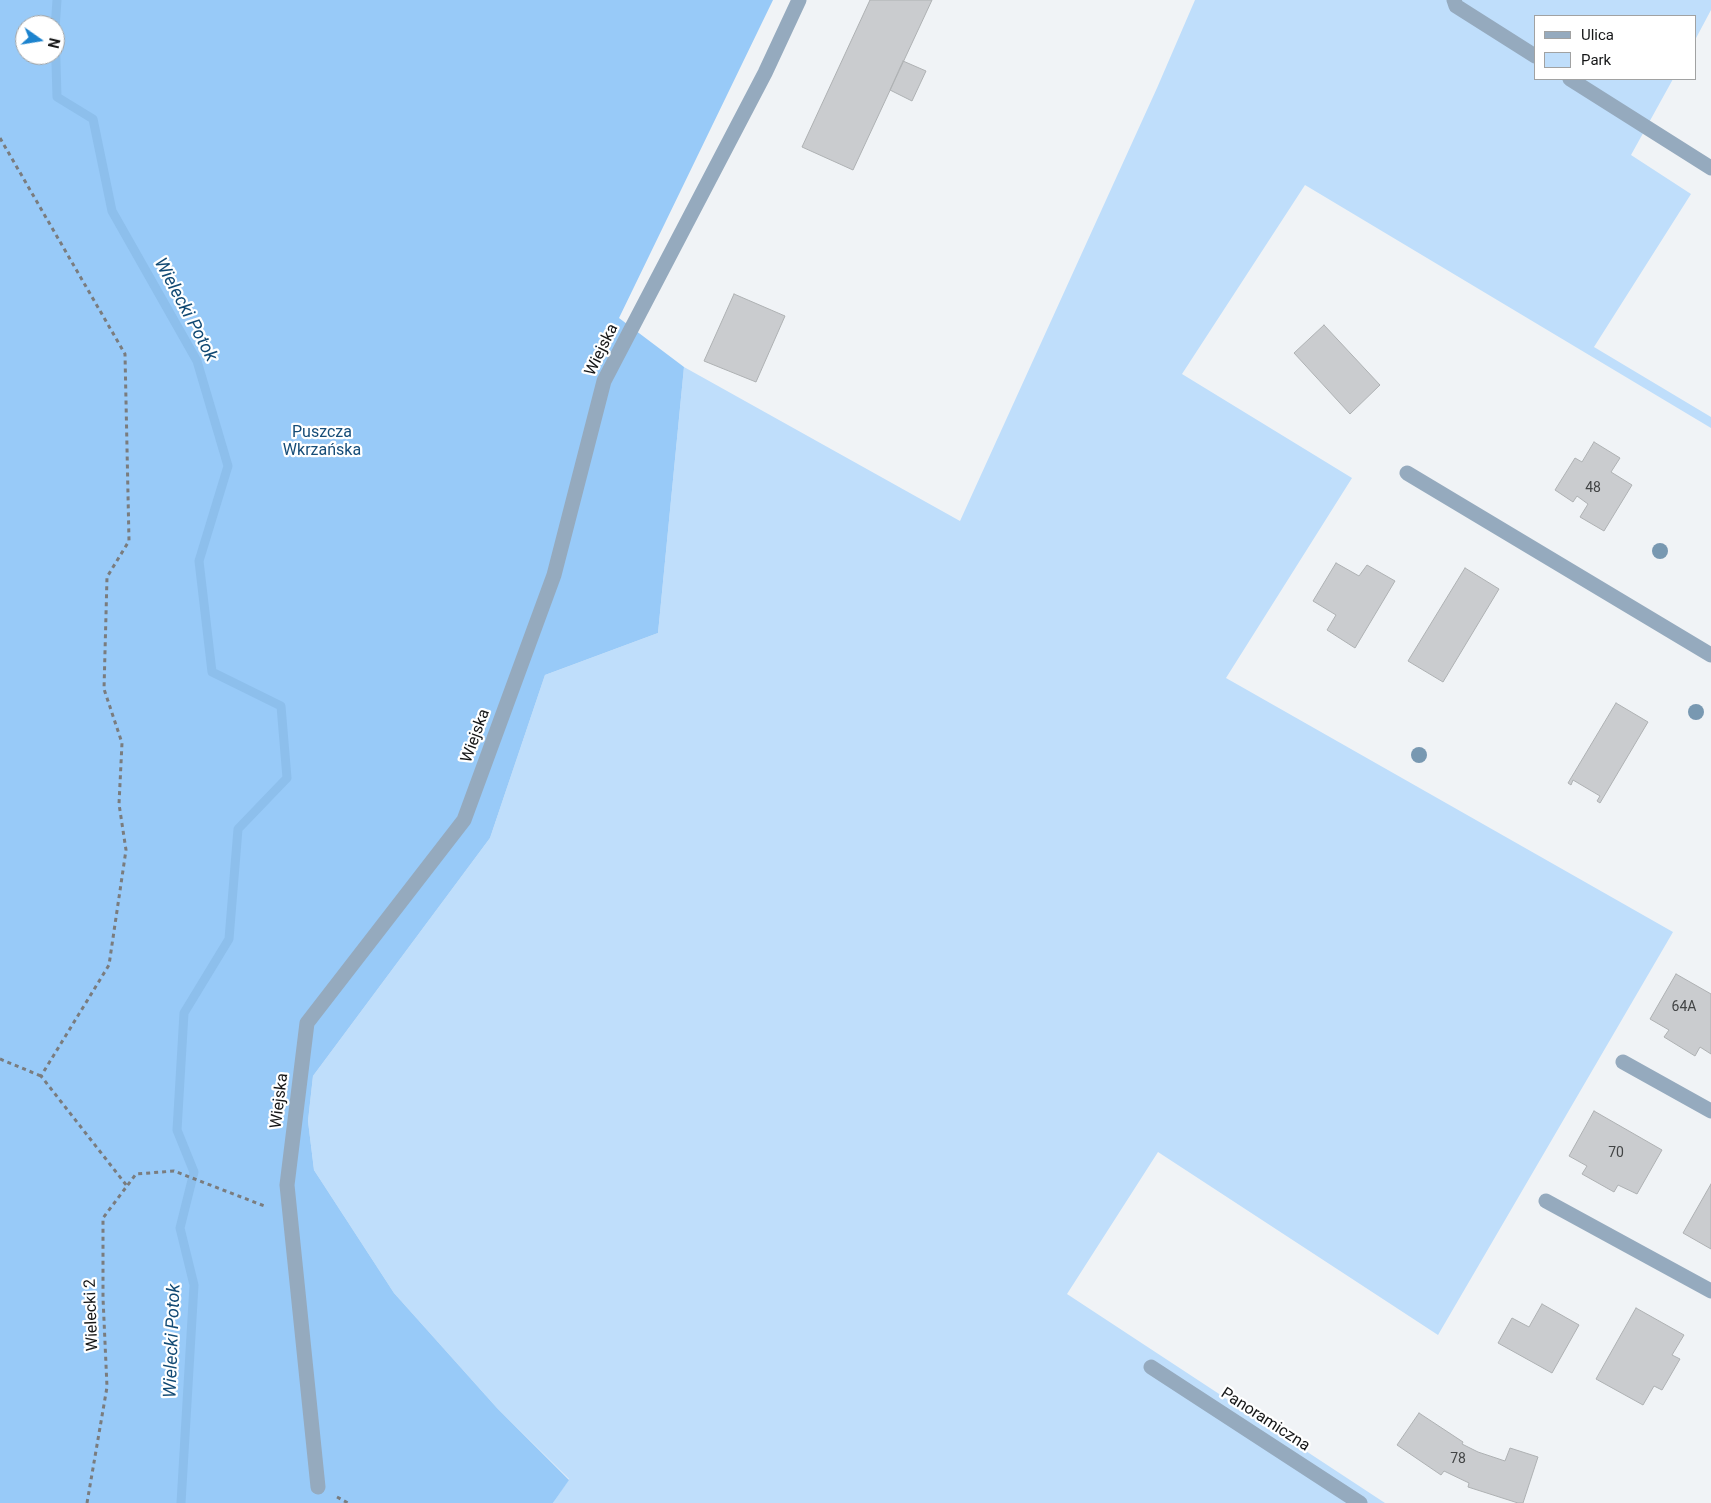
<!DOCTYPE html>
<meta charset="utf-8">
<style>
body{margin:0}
#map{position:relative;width:1711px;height:1503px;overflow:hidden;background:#f0f3f6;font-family:Roboto,sans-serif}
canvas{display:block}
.legend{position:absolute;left:1534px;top:15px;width:162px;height:65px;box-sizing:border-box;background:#fff;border:1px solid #a1a2a2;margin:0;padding:6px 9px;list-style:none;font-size:15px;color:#151617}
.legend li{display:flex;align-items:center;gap:10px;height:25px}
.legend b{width:25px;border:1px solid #a1a2a2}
.north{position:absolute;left:15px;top:15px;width:50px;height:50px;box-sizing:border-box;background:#fff;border:1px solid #a1a2a2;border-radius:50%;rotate:103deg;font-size:14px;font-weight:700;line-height:20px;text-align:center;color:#151617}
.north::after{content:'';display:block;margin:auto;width:18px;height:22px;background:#1c83ce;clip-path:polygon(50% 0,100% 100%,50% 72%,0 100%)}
</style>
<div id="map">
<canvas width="1711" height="1503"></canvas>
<ul class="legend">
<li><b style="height:6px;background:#95aabe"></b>Ulica</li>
<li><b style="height:14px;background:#bfdefb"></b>Park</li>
</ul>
<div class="north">N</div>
</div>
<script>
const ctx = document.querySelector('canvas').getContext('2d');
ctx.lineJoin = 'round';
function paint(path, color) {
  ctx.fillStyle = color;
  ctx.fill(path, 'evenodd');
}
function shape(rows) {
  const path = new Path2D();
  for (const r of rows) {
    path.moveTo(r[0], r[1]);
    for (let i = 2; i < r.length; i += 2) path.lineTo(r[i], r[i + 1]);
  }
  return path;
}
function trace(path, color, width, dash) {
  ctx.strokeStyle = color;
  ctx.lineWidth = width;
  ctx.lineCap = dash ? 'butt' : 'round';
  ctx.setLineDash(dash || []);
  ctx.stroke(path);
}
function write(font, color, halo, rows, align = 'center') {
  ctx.font = font + ' Roboto,sans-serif';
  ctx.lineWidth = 4.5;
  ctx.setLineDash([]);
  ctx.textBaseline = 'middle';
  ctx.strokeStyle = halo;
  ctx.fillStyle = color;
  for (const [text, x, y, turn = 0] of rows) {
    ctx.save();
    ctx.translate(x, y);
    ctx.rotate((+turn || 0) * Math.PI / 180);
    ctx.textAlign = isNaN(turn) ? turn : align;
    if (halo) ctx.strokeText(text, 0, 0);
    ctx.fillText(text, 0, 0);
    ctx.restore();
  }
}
const green = shape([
 [1195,0,1711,0,1711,10,1695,40,1695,16,1535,16,1535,79,1673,79,1631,155,1691,194,1594,347,1711,417,1711,428,1305,185,1182,374,1352,478,1226,678,1673,932,1438,1335,1158,1152,1067,1294,1385,1503,553,1503,569,1479,497,1408,394,1293,314,1170,308,1121,313,1076,490,838,545,675,658,633,684,367,960,521,1157,88]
]);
const forest = shape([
 [0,0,773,0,619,318,684,367,658,633,545,675,490,838,313,1076,308,1121,314,1170,394,1293,497,1408,569,1480,553,1503,0,1503],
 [25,25,55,25,55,55,25,55]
]);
const stream = shape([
 [57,0,55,29,57,97,93,119,112,211,197,361,228,466,199,561,212,672,281,706,287,778,238,829,229,939,184,1013,177,1130,194,1172,180,1228,194,1285,181,1503]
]);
const building = shape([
 [870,0,932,0,853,170,802,147,870,0],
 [903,61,926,71,912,101,890,90,903,61],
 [734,294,785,316,756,382,704,361,734,294],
 [1324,325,1380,385,1350,414,1294,353,1324,325],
 [1594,442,1620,458,1611,472,1632,485,1604,531,1580,517,1588,504,1577,496,1573,502,1555,490,1575,458,1582,462,1594,442],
 [1336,563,1359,576,1367,565,1395,581,1355,648,1327,630,1336,615,1313,601,1336,563],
 [1465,568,1499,589,1443,682,1408,661,1465,568],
 [1616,703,1648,722,1600,803,1597,801,1600,796,1573,780,1571,785,1568,783,1616,703],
 [1676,974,1711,994,1711,1054,1700,1047,1695,1056,1664,1037,1669,1030,1650,1019,1676,974],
 [1594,1111,1662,1150,1637,1194,1618,1185,1614,1192,1582,1174,1587,1166,1569,1156,1594,1111],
 [1711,1184,1711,1249,1683,1233,1711,1184],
 [1542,1304,1579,1325,1552,1373,1498,1343,1512,1318,1529,1327,1542,1304],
 [1636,1308,1684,1335,1672,1355,1680,1359,1662,1390,1654,1386,1643,1405,1596,1379,1636,1308],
 [1419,1413,1463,1442,1462,1444,1478,1452,1505,1461,1510,1448,1538,1457,1523,1503,1518,1503,1468,1487,1469,1483,1444,1471,1441,1475,1397,1445,1419,1413]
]);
const path = shape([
 [0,138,125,354,129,541,107,577,104,689,122,743,119,804,126,850,109,965,41,1076,127,1186],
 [0,1059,41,1076],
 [337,1497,348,1503],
 [87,1503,107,1387,103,1298,103,1218,136,1174,174,1171,267,1207]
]);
const service = shape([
 [1454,0,1456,6,1535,56],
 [1570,79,1711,168],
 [1407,473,1711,655],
 [1623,1062,1711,1111],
 [1546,1201,1711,1291],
 [1151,1367,1360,1503]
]);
const minor = shape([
 [318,1487,287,1185,307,1023,464,820,554,575,604,381,765,73,799,0]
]);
const trees = [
 [1660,551],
 [1696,712],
 [1419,755]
];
const numberNames = [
 ["48",1593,488],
 ["64A",1684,1007],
 ["70",1616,1153],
 ["78",1458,1459]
];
const streetNames = [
 ["Wiejska",602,350,-64],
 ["Wiejska",476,736,-70],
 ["Wiejska",280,1101,-83],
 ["Wielecki 2",92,1315,-92],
 ["Panoramiczna",1265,1420,33]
];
const parkNames = [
 ["Puszcza",322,433],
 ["Wkrzańska",322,451]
];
const waterNames = [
 ["Wielecki Potok",185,310,62],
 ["Wielecki Potok",173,1341,-88]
];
paint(green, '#bfdefb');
paint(forest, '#98caf8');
trace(stream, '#8dbfec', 9);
paint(building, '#cacccf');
trace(building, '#aeb1b3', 1);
trace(path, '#7a7c7e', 3, [4, 4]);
trace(service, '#95aabe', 15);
trace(minor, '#95aabe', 15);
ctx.fillStyle = '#7898b1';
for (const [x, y] of trees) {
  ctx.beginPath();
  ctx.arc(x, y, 8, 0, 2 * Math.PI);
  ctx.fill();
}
write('14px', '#424445', null, numberNames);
write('16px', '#151617', '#fff', streetNames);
write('16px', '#164d78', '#fff', parkNames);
write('italic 18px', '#124a74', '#fff', waterNames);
</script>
